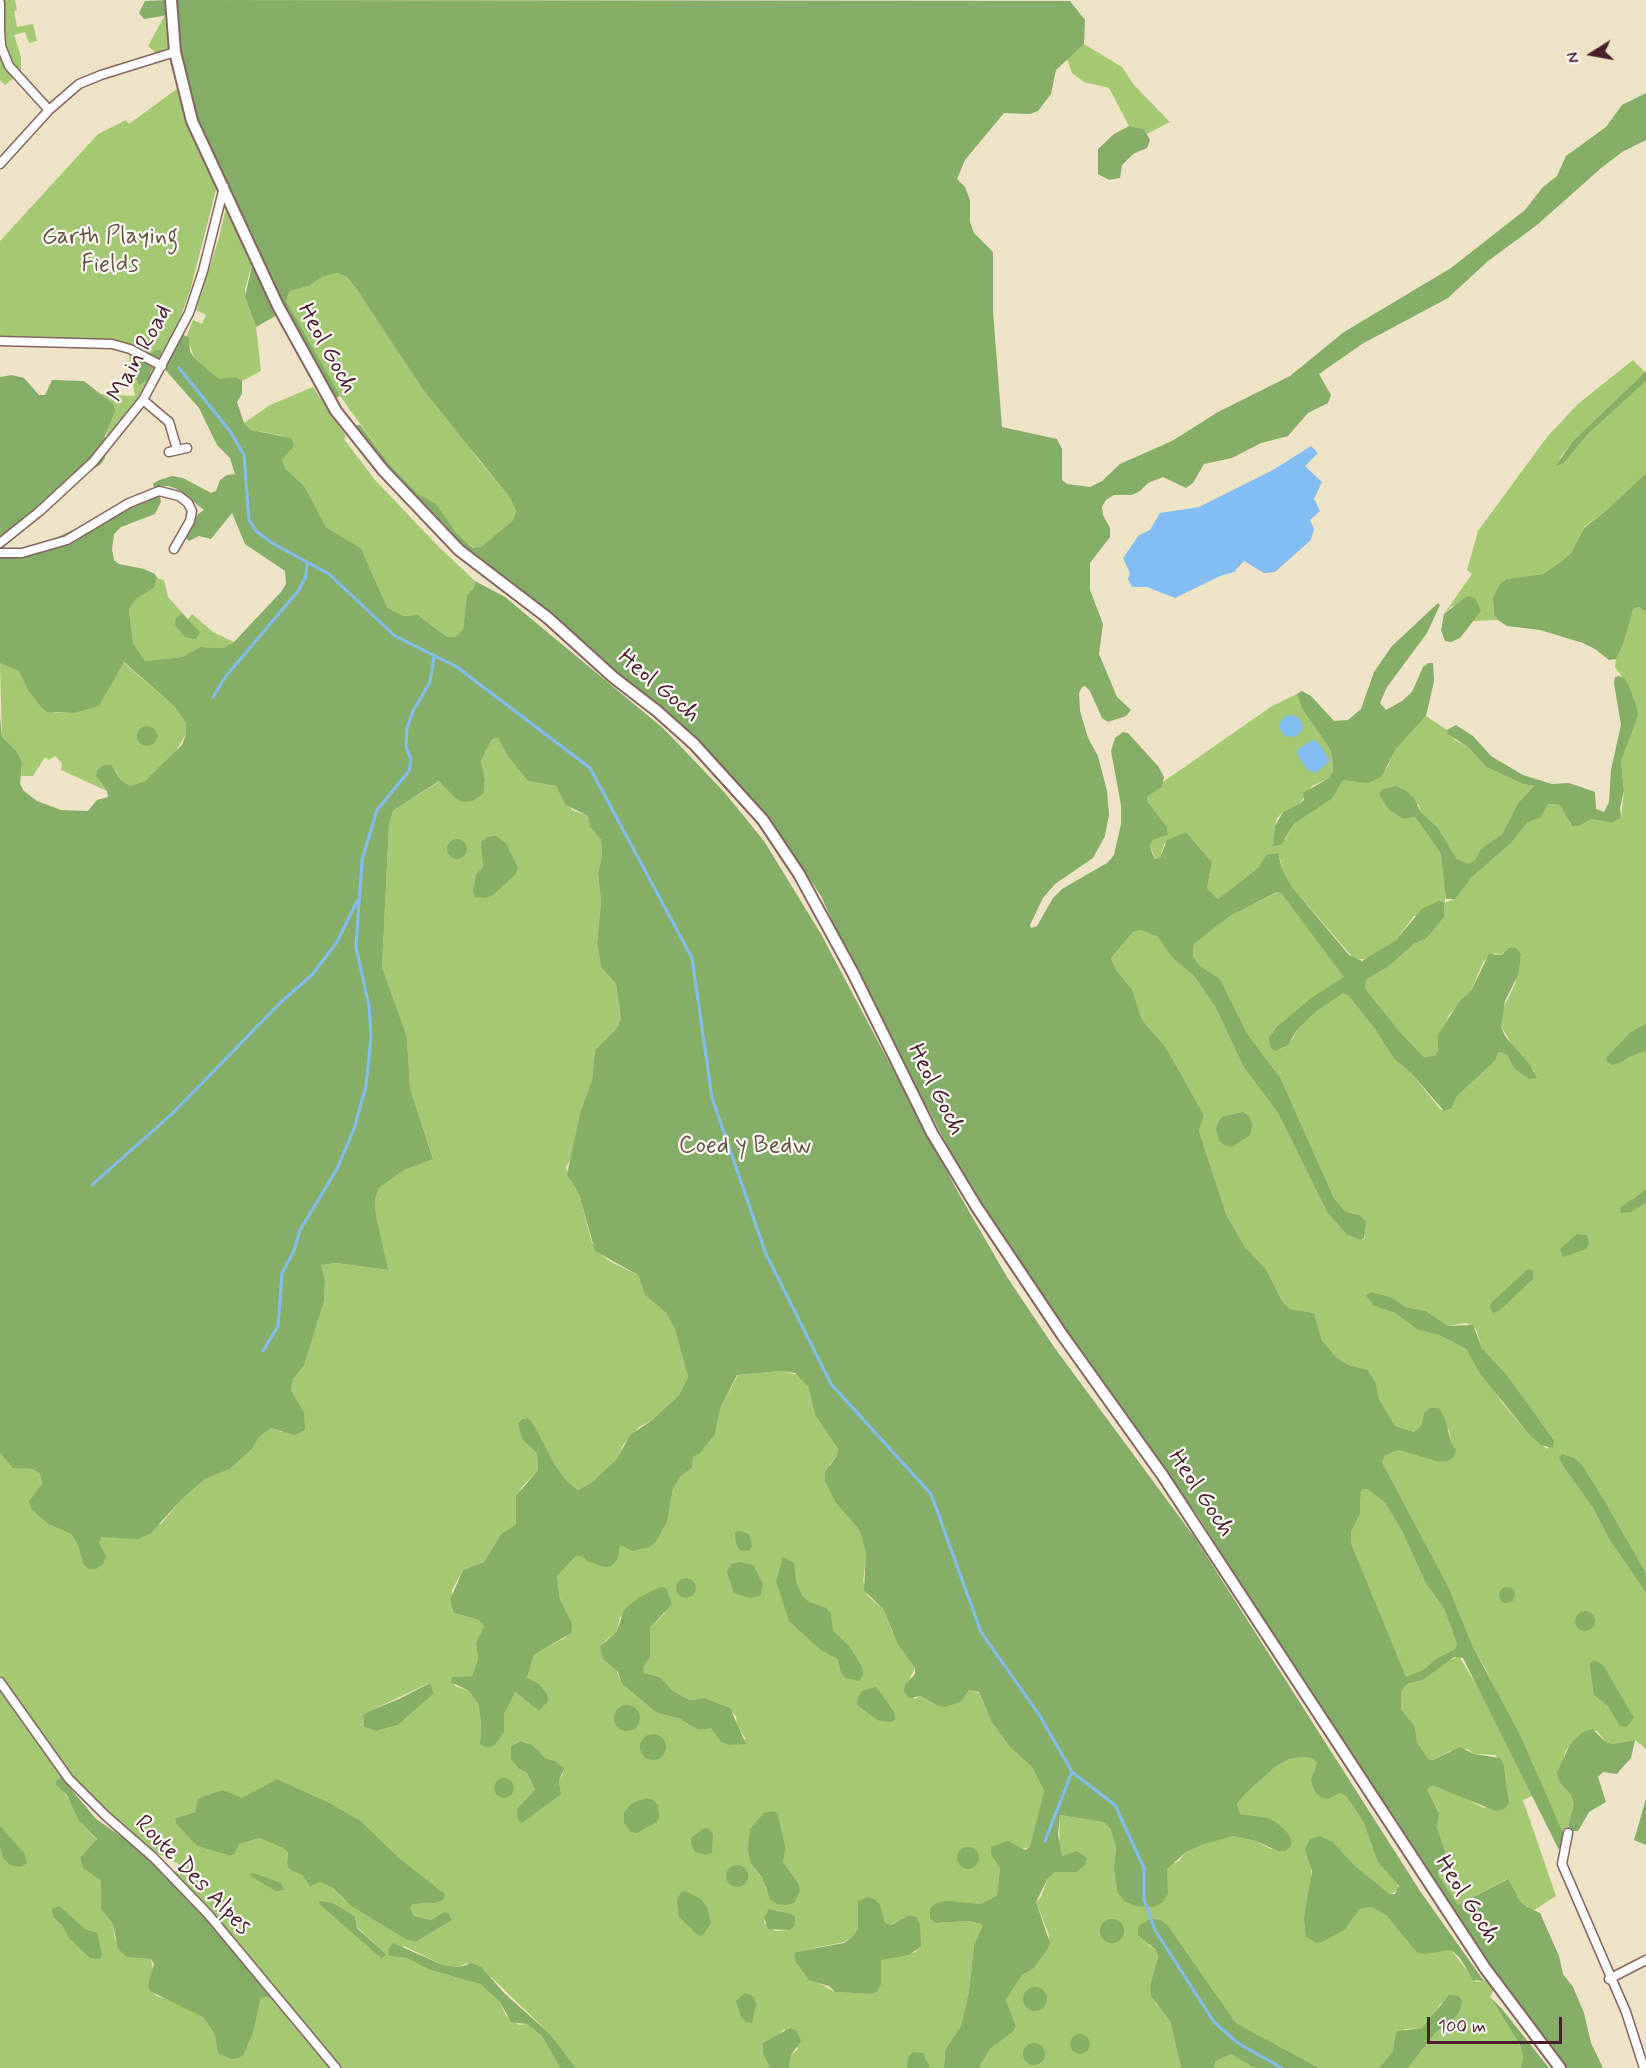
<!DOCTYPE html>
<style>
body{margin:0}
#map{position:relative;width:1646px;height:2068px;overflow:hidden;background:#eee3c4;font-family:Mynerve,sans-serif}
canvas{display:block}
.north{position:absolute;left:1562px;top:24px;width:60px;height:60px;-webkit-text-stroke:4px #fdfcf7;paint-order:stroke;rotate:259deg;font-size:16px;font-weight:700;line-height:24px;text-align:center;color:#4a1f2b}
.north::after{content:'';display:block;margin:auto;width:21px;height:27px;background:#4a1f2b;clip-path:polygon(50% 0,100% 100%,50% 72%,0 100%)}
.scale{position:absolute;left:1427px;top:2017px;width:135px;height:27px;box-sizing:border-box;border:3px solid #4a1f2b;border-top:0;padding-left:8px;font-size:18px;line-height:21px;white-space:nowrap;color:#4a1f2b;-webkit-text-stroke:4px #fdfcf7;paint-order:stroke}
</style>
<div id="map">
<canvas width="1646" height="2068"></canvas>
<div class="north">N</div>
<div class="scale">100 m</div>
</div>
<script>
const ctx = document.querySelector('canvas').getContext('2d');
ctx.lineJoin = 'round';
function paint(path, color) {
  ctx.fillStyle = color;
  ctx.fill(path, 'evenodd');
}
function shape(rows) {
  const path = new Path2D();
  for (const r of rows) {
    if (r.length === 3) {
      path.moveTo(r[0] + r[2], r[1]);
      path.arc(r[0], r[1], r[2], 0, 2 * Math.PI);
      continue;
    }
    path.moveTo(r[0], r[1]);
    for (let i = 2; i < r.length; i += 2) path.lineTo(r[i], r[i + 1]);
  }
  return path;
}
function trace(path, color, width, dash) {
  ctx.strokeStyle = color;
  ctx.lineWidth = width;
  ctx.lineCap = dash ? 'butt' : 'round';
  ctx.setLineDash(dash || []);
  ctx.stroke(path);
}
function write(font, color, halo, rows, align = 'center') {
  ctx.font = font + ' Mynerve,sans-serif';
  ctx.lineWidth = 4.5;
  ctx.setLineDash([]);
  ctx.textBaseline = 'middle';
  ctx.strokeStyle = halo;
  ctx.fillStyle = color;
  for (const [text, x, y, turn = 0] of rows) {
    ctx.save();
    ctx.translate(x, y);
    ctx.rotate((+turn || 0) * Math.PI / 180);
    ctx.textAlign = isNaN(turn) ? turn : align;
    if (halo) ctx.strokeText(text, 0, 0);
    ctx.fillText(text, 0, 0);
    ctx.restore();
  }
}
const green = shape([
 [0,0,15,0,17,10,14,11,17,27,33,24,37,41,29,43,25,32,14,35,21,57,21,72,5,85,0,80],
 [165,15,168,48,158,55,148,46],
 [1084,44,1122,67,1134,85,1170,122,1147,134,1144,129,1129,126,1109,88,1084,82,1072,73,1067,59],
 [178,88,190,129,217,186,190,291,174,335,139,405,135,401,105,442,113,404,97,394,135,396,129,361,130,349,0,341,0,241,98,134,126,120,129,124],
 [227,203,253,261,245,289,247,303,256,327,261,371,242,381,235,377,219,380,194,358,187,335,193,320,202,324,206,315,196,310,219,238],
 [337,273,347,277,358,291,478,459,510,498,516,511,513,520,482,546,474,548,457,535,436,505,418,494,389,464,330,382,308,343,286,301,290,291,309,286,322,277],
 [1633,360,1645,372,1572,442,1560,458,1564,463,1587,435,1646,381,1646,473,1609,508,1584,527,1571,553,1559,563,1543,574,1506,579,1500,584,1493,597,1494,615,1498,620,1473,621,1481,611,1452,606,1444,614,1472,574,1467,570,1478,531,1547,437,1578,404],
 [313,387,346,436,344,439,375,480,439,547,475,581,474,588,467,596,463,629,457,637,447,637,418,615,403,616,387,607,361,548,326,527,305,487,286,469,282,460,284,454,291,450,284,436,251,430,244,423,270,405],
 [157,578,164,580,168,597,188,619,192,614,213,632,234,642,223,648,200,647,182,657,145,661,133,643,129,610,136,599,154,588],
 [1639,607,1646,612,1646,1189,1632,1199,1631,1212,1646,1203,1646,1573,1598,1490,1563,1466,1593,1508,1609,1539,1646,1593,1646,1749,1635,1740,1614,1744,1606,1742,1597,1731,1581,1733,1570,1744,1565,1752,1560,1783,1571,1795,1574,1804,1568,1825,1571,1831,1564,1835,1487,1672,1473,1647,1449,1588,1382,1462,1384,1455,1399,1450,1446,1462,1456,1450,1451,1442,1449,1430,1424,1413,1421,1426,1414,1432,1395,1426,1379,1399,1376,1383,1368,1370,1349,1365,1337,1358,1322,1340,1314,1313,1290,1309,1282,1301,1266,1269,1245,1247,1226,1214,1199,1131,1204,1115,1165,1046,1142,1020,1132,989,1116,970,1111,958,1133,932,1141,930,1158,937,1172,956,1194,976,1216,1008,1243,1066,1278,1113,1327,1212,1347,1235,1362,1240,1365,1238,1360,1215,1346,1212,1334,1198,1280,1077,1248,1035,1220,979,1199,965,1193,956,1194,944,1230,916,1278,892,1281,893,1345,977,1312,997,1276,1027,1272,1033,1281,1049,1293,1039,1297,1030,1317,1011,1342,994,1348,995,1375,1029,1394,1059,1412,1074,1441,1110,1452,1108,1457,1096,1495,1061,1498,1053,1502,1052,1508,1056,1515,1068,1535,1072,1514,1048,1501,1026,1501,1013,1515,984,1521,954,1517,948,1508,948,1500,955,1495,953,1483,962,1471,991,1449,1015,1438,1042,1438,1051,1434,1056,1424,1057,1399,1031,1365,988,1367,979,1388,967,1414,944,1427,938,1444,917,1414,916,1396,940,1371,958,1355,960,1292,887,1282,869,1280,858,1259,867,1218,899,1207,888,1212,862,1186,832,1164,844,1160,858,1155,859,1150,845,1153,840,1168,835,1167,827,1148,802,1147,797,1162,787,1163,782,1272,706,1297,694,1302,709,1328,746,1332,755,1333,771,1329,778,1312,786,1299,804,1283,812,1277,818,1275,826,1285,840,1294,824,1333,798,1343,780,1386,769,1396,749,1426,716,1447,730,1455,740,1468,747,1486,767,1523,784,1534,786,1518,803,1502,834,1481,849,1474,861,1468,865,1457,859,1438,828,1420,811,1419,805,1381,790,1380,794,1389,810,1403,819,1415,817,1441,854,1446,887,1445,903,1455,898,1471,878,1511,843,1527,823,1540,817,1548,804,1560,805,1569,817,1569,823,1579,826,1592,819,1612,823,1621,818,1624,790,1621,760,1638,716,1637,707,1629,686,1615,667,1616,659,1623,645,1631,613,1633,609],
 [1382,1296,1393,1298,1405,1307,1426,1311,1448,1326,1466,1323,1476,1329,1482,1348,1507,1375,1554,1440,1547,1449,1528,1433,1503,1404,1466,1349,1439,1335,1418,1330,1395,1313,1374,1306],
 [123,662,174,706,186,723,186,734,173,756,145,781,130,786,121,780,116,771,100,782,107,791,61,770,62,763,55,756,49,760,45,757,33,776,21,776,22,762,2,737,0,663,20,671,29,692,41,707,56,713,75,713,99,706],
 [498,738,528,781,556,786,572,810,588,816,590,827,601,840,602,856,598,873,601,902,597,943,601,967,616,984,621,1019,616,1029,595,1050,592,1080,580,1113,571,1159,566,1167,570,1180,579,1194,592,1243,599,1253,611,1262,638,1275,645,1295,666,1313,675,1328,688,1377,679,1395,651,1421,639,1427,623,1445,618,1459,591,1483,578,1490,568,1482,555,1465,533,1423,528,1418,522,1419,519,1422,537,1452,538,1470,521,1488,516,1504,516,1524,501,1534,484,1562,463,1570,452,1590,454,1613,479,1620,484,1627,476,1642,478,1659,472,1676,452,1677,455,1686,469,1691,478,1704,481,1721,480,1744,496,1744,500,1738,504,1714,511,1695,515,1692,539,1711,547,1693,538,1683,527,1678,534,1655,566,1637,557,1577,561,1572,576,1556,582,1556,595,1563,618,1558,619,1545,656,1542,667,1522,673,1489,680,1477,692,1468,693,1457,705,1447,715,1433,720,1409,738,1375,782,1371,801,1376,808,1386,815,1415,838,1449,836,1457,829,1465,836,1503,860,1531,867,1552,863,1581,868,1596,883,1609,892,1631,915,1668,910,1678,914,1699,921,1696,936,1705,961,1702,969,1690,979,1693,991,1721,1009,1746,1032,1767,1044,1791,1031,1847,991,1855,1000,1868,997,1895,981,1904,936,1903,930,1909,930,1919,936,1923,969,1921,981,1924,982,1927,974,1945,969,1991,961,2026,945,2050,944,2068,789,2068,791,2055,798,2049,784,2029,763,2054,770,2068,576,2068,550,2034,492,1978,466,1963,460,1967,443,1965,404,1946,389,1956,407,1958,430,1970,480,1984,500,2002,506,2016,519,2025,527,2024,542,2036,560,2068,342,2068,217,1918,174,1874,179,1864,154,1852,113,1818,82,1788,50,1749,0,1676,0,1453,21,1468,33,1469,40,1474,42,1484,40,1490,32,1497,32,1510,48,1524,71,1534,78,1545,83,1564,101,1537,161,1524,181,1500,205,1479,230,1469,252,1449,259,1437,271,1428,282,1432,304,1412,291,1390,293,1379,304,1366,324,1301,325,1281,320,1265,336,1263,387,1270,376,1215,375,1199,379,1188,404,1170,433,1158,410,1088,407,1037,382,967,389,825,393,811,440,781,455,798,473,801,482,794,485,779,481,761,492,739],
 [665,1613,650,1628,650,1657,642,1667,644,1673,660,1677,673,1691,690,1700,705,1698,723,1705,736,1716,737,1726,746,1739,737,1744,729,1745,721,1741,711,1727,698,1730,680,1719,657,1713,622,1684,604,1642,617,1631,620,1617],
 [429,1683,434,1692,398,1725,378,1731,364,1727,363,1716,372,1710],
 [890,1705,894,1711,877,1720,858,1706],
 [520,1741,533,1745,545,1758,555,1761,563,1774,559,1781,561,1794,528,1799,535,1790,527,1773,519,1769,515,1743],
 [277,1779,330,1803,361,1821,398,1857,445,1894,435,1903,412,1904,410,1908,414,1916,431,1920,444,1912,449,1913,452,1920,416,1942,407,1940,344,1900,333,1888,320,1882,310,1887,302,1875,287,1863,288,1853,283,1848,261,1838,238,1844,234,1855,227,1855,197,1846,176,1824,175,1818,195,1812,203,1796,223,1790,242,1799],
 [778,1815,786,1849,783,1862,786,1867,766,1891,764,1880,751,1864],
 [868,1897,875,1899,880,1904,885,1923,890,1925,909,1915,917,1917,920,1926,916,1952,881,1960,881,1984,872,1994,835,1992,805,1975,797,1964,796,1952,844,1942,853,1936,858,1930,858,1902],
 [333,1903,355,1916,357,1927,386,1954,382,1959,320,1905],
 [776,1910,784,1913,794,1927,790,1930,775,1931,764,1923,766,1913],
 [1367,1489,1385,1501,1402,1531,1425,1582,1444,1609,1457,1644,1455,1649,1436,1659,1423,1670,1406,1678,1351,1543,1351,1532,1360,1514,1361,1490],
 [1459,1656,1480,1691,1532,1796,1523,1800,1556,1896,1533,1911,1520,1901,1507,1879,1458,1905,1437,1875,1446,1861,1445,1851,1437,1828,1439,1812,1428,1791,1429,1787,1433,1786,1463,1797,1484,1808,1508,1796,1504,1765,1495,1755,1474,1754,1468,1749,1450,1751,1433,1760,1428,1759,1417,1742,1415,1727,1401,1709,1401,1692,1407,1684,1423,1680,1446,1662],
 [0,1682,61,1777,56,1781,72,1804,79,1821,97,1840,80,1858,83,1868,101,1881,101,1909,113,1924,115,1939,127,1957,151,1959,153,1970,148,1984,156,1996,174,2000,203,2017,215,2035,244,2054,253,2033,261,1998,267,1997,276,2001,336,2068,0,2068],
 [1301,1757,1311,1758,1317,1763,1317,1768,1313,1773,1334,1795,1340,1793,1346,1796,1364,1823,1386,1872,1395,1879,1399,1890,1390,1894,1355,1866,1333,1842,1311,1862,1311,1890,1350,1922,1360,1909,1372,1907,1387,1916,1416,1952,1451,1950,1476,1982,1484,1981,1490,1974,1497,1984,1490,1997,1520,2045,1523,2056,1521,2068,1408,2068,1436,2032,1449,2022,1462,2000,1459,1996,1440,2004,1429,2023,1422,2028,1405,2029,1395,2035,1393,2051,1379,2068,1319,2068,1236,2023,1169,1927,1148,1945,1156,1950,1158,1957,1150,1985,1156,2004,1166,2013,1170,2021,1181,2068,979,2068,990,2049,1014,2031,1016,2026,1006,2000,1022,1975,1033,1969,1046,1952,1049,1935,1036,1902,1041,1897,1048,1878,1055,1872,1071,1872,1070,1854,1062,1856,1059,1848,1060,1815,1103,1822,1110,1828,1116,1847,1114,1868,1166,1877,1167,1869,1171,1864,1179,1861,1186,1852,1212,1840,1233,1836,1256,1841,1271,1849,1292,1841,1277,1823,1240,1814,1237,1804,1245,1794,1275,1767,1289,1759],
 [1231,2054,1239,2056,1255,2068,1214,2068,1216,2061]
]);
const forest = shape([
 [171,0,172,11,163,16,144,19,139,13,145,1],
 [175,0,1070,1,1085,20,1084,44,1056,70,1051,94,1038,111,1030,114,1004,113,965,160,957,179,965,187,970,200,970,222,974,233,993,252,993,311,1002,427,1057,439,1062,449,1062,480,1067,484,1090,487,1102,481,1120,464,1172,441,1218,412,1290,376,1344,332,1451,268,1525,210,1543,187,1557,176,1566,156,1606,127,1622,105,1646,93,1646,140,1622,152,1600,169,1537,225,1488,261,1448,298,1362,344,1319,374,1331,395,1328,403,1308,413,1288,436,1261,443,1232,458,1204,464,1193,483,1186,488,1163,477,1148,483,1140,491,1132,495,1114,495,1106,500,1102,507,1103,515,1110,528,1110,537,1090,563,1090,590,1103,624,1099,654,1117,697,1131,710,1126,716,1108,722,1102,718,1090,691,1085,686,1082,687,1079,693,1080,711,1088,738,1098,756,1107,791,1109,815,1105,836,1093,858,1055,884,1043,898,1030,925,1031,928,1037,926,1053,898,1062,889,1107,863,1114,855,1121,824,1121,805,1111,751,1115,738,1123,732,1128,733,1158,766,1164,777,1162,787,1147,797,1148,802,1167,827,1168,835,1153,840,1150,845,1152,853,1155,859,1160,858,1167,840,1186,832,1212,862,1207,888,1218,899,1259,867,1266,855,1278,853,1282,869,1292,887,1349,955,1362,961,1396,940,1422,909,1439,901,1444,903,1444,917,1427,938,1414,944,1388,967,1367,979,1365,988,1399,1031,1424,1057,1434,1056,1438,1051,1438,1035,1459,1002,1471,991,1489,954,1501,955,1508,948,1517,948,1521,954,1518,975,1505,1001,1501,1026,1505,1036,1530,1065,1537,1078,1529,1079,1514,1068,1508,1056,1502,1052,1498,1053,1495,1061,1457,1096,1452,1108,1444,1111,1412,1074,1394,1059,1375,1029,1348,995,1342,994,1317,1011,1297,1030,1288,1045,1275,1051,1270,1047,1269,1038,1276,1027,1312,997,1344,977,1281,893,1277,892,1230,916,1194,944,1193,956,1199,965,1220,979,1248,1035,1280,1077,1334,1198,1346,1212,1360,1215,1366,1222,1364,1238,1361,1240,1347,1235,1327,1212,1278,1113,1243,1066,1216,1008,1194,976,1172,957,1158,937,1141,930,1133,932,1111,958,1116,970,1132,989,1142,1020,1165,1046,1204,1115,1199,1131,1226,1214,1245,1247,1266,1269,1282,1301,1290,1309,1314,1313,1322,1340,1337,1358,1349,1365,1368,1370,1376,1383,1379,1399,1395,1426,1414,1432,1421,1426,1424,1413,1430,1408,1439,1408,1445,1419,1451,1442,1456,1450,1454,1457,1446,1462,1436,1461,1399,1450,1385,1455,1382,1462,1449,1588,1473,1647,1520,1735,1564,1835,1559,1850,1463,1658,1454,1657,1423,1680,1407,1684,1401,1692,1401,1709,1415,1727,1417,1742,1428,1759,1433,1760,1460,1747,1474,1754,1500,1758,1504,1765,1509,1804,1504,1809,1496,1811,1434,1786,1429,1787,1428,1791,1439,1813,1437,1828,1445,1851,1446,1861,1438,1875,1458,1905,1508,1879,1520,1901,1527,1907,1540,1913,1559,1956,1563,1974,1573,1987,1584,2013,1591,2043,1603,2068,1562,2068,1528,2025,1321,1711,1198,1516,1139,1440,980,1207,857,976,821,896,790,850,721,769,465,553,350,426,360,425,389,464,418,494,436,504,457,534,473,548,482,546,513,520,516,511,510,498,423,389,358,291,347,277,337,273,322,277,309,286,290,291,286,301,340,396,332,399,310,365,201,139,182,80],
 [1367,1489,1385,1502,1402,1531,1425,1582,1444,1609,1457,1644,1455,1649,1436,1659,1423,1670,1406,1677,1351,1543,1351,1532,1360,1514,1361,1490],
 [1129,126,1144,129,1150,140,1147,148,1133,154,1122,165,1120,178,1109,180,1098,174,1098,149,1114,134],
 [253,261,277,315,256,327,245,297],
 [180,334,189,337,190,351,194,358,219,379,235,377,242,381,242,394,237,402,244,423,251,430,291,438,294,446,282,460,286,469,305,487,326,527,361,548,387,607,403,616,418,615,447,637,456,637,463,629,467,595,474,588,475,581,505,597,664,729,725,793,764,841,821,934,959,1194,1007,1277,1054,1347,1195,1538,1420,1891,1484,1981,1473,1980,1460,1958,1451,1950,1424,1954,1416,1952,1387,1916,1372,1907,1360,1909,1344,1930,1324,1941,1317,1943,1306,1937,1304,1918,1312,1871,1305,1849,1310,1839,1320,1836,1333,1842,1355,1866,1390,1894,1395,1894,1399,1886,1378,1862,1364,1823,1346,1796,1340,1793,1328,1799,1320,1797,1314,1790,1311,1780,1317,1763,1311,1758,1301,1757,1289,1759,1275,1767,1245,1794,1237,1804,1240,1814,1268,1818,1277,1823,1287,1832,1292,1841,1291,1846,1285,1851,1278,1851,1256,1841,1233,1836,1204,1844,1186,1852,1167,1869,1168,1894,1163,1902,1154,1907,1136,1906,1124,1901,1118,1893,1114,1868,1116,1847,1110,1828,1103,1822,1060,1815,1058,1835,1062,1856,1077,1851,1087,1858,1085,1865,1077,1872,1055,1872,1048,1878,1036,1902,1050,1943,1046,1952,1033,1969,1022,1975,1006,2000,1016,2026,1014,2031,990,2049,979,2068,944,2068,945,2050,961,2026,969,1991,974,1945,982,1927,981,1924,969,1921,936,1923,930,1919,930,1908,936,1903,946,1901,981,1904,997,1895,1000,1868,991,1855,991,1847,1008,1841,1025,1850,1030,1847,1044,1791,1032,1767,1009,1746,991,1721,979,1692,969,1690,961,1702,944,1707,936,1705,921,1696,909,1698,904,1692,905,1685,915,1674,915,1668,898,1644,883,1609,864,1590,866,1552,860,1531,836,1503,825,1481,825,1472,836,1457,838,1449,815,1415,808,1386,795,1373,782,1371,737,1375,720,1409,715,1434,701,1452,693,1457,692,1468,680,1477,673,1489,667,1522,656,1542,649,1547,633,1551,620,1545,618,1558,612,1566,604,1567,587,1561,582,1556,576,1556,561,1572,557,1577,560,1599,572,1624,571,1633,534,1655,527,1678,538,1683,547,1693,548,1701,539,1711,515,1692,504,1714,504,1732,496,1744,488,1748,480,1744,481,1721,478,1704,469,1691,451,1682,452,1677,472,1676,478,1659,476,1642,484,1627,479,1620,454,1613,450,1600,463,1570,484,1562,501,1534,516,1524,516,1496,538,1470,537,1453,522,1439,518,1423,522,1419,528,1418,533,1423,555,1465,568,1482,578,1490,591,1483,617,1459,630,1435,651,1421,679,1395,688,1377,675,1329,666,1313,645,1295,638,1275,595,1251,579,1194,567,1175,580,1113,592,1080,595,1050,616,1029,621,1019,616,984,601,967,597,943,601,902,598,873,602,856,601,840,590,827,588,816,566,805,556,786,528,781,508,756,498,738,492,739,481,761,485,779,483,794,473,801,462,802,455,798,439,781,393,811,389,825,382,967,407,1037,410,1088,433,1159,404,1170,379,1188,375,1199,376,1215,388,1270,336,1263,321,1265,325,1281,324,1301,304,1366,293,1379,291,1390,304,1412,305,1430,294,1435,271,1428,259,1437,252,1449,230,1469,205,1479,181,1500,150,1534,138,1539,101,1537,99,1543,106,1556,103,1564,96,1569,89,1569,83,1564,78,1545,71,1534,48,1524,32,1510,29,1501,42,1484,40,1474,33,1469,13,1468,0,1453,0,717,2,737,16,751,22,762,20,784,24,791,37,801,61,810,88,811,97,800,108,797,107,791,96,776,97,770,104,765,111,765,121,780,130,786,145,781,182,745,186,734,186,723,174,706,124,662,99,706,75,713,47,712,41,707,29,692,19,671,0,663,0,550,25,549,51,540,159,491,161,502,155,514,121,527,114,534,112,549,114,560,119,564,144,569,155,574,157,578,154,588,136,599,129,610,133,643,145,661,182,657,200,647,223,648,234,642,281,592,286,584,285,571,245,544,232,513,211,539,199,536,189,541,186,538,198,514,204,510,177,489,169,486,154,487,153,484,157,481,172,476,183,478,211,493,216,491,220,480,227,475,235,474,230,458,217,445,199,408,162,366],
 [156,350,161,350,160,358,150,372,150,378,139,385,136,378,136,363],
 [1646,371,1646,381,1587,435,1564,463,1556,466,1572,442],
 [12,375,24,378,39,395,45,395,52,380,84,381,113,404,115,411,105,436,105,458,101,464,72,483,0,543,0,377],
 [1646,473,1646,612,1639,607,1633,609,1623,645,1616,659,1609,660,1595,649,1583,643,1540,630,1507,626,1498,620,1494,615,1493,597,1500,584,1506,579,1543,574,1559,563,1571,553,1584,528,1609,508],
 [1467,596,1475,598,1481,611,1460,638,1451,642,1445,641,1441,630,1444,614],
 [1438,603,1440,605,1427,633,1387,687,1380,703,1386,710,1402,701,1412,692,1423,667,1428,663,1433,663,1434,681,1426,716,1396,749,1381,777,1368,783,1343,780,1333,798,1294,824,1281,845,1273,846,1275,826,1283,812,1299,804,1304,800,1303,793,1329,778,1333,771,1332,755,1328,746,1302,709,1297,694,1302,691,1311,696,1334,721,1348,720,1361,709,1374,672,1392,646],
 [182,614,200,632,196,639,185,637,175,625,176,618],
 [1619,676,1624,678,1629,686,1637,707,1638,716,1621,761,1624,790,1620,808,1621,818,1612,823,1592,819,1579,826,1572,826,1560,805,1548,804,1541,817,1527,823,1511,843,1471,878,1455,899,1446,899,1441,854,1415,817,1403,819,1389,810,1379,794,1381,790,1396,786,1405,790,1414,798,1420,811,1438,828,1457,859,1468,864,1474,861,1481,849,1502,834,1518,803,1534,786,1523,784,1486,767,1468,747,1448,734,1447,730,1456,725,1473,736,1491,756,1523,775,1552,784,1569,783,1595,792,1596,809,1604,812,1609,802,1611,770,1621,725,1614,683,1615,677],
 [147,736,10],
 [496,836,506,843,518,868,515,875,493,895,486,898,475,897,473,891,476,875,483,867,481,842,487,837],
 [457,849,10],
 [1646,1024,1646,1051,1628,1057,1620,1063,1612,1065,1607,1062,1606,1058,1631,1032],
 [1243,1112,1249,1116,1252,1125,1250,1135,1232,1147,1224,1145,1219,1140,1216,1129,1218,1123,1222,1117],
 [1646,1189,1646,1203,1631,1212,1621,1213,1620,1208],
 [1577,1234,1587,1235,1589,1244,1586,1249,1563,1257,1560,1249],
 [1528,1269,1533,1271,1533,1279,1500,1310,1493,1313,1490,1308,1491,1303],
 [1371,1292,1393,1298,1405,1307,1426,1311,1448,1326,1473,1325,1482,1348,1507,1375,1554,1440,1553,1448,1541,1445,1528,1433,1481,1375,1466,1349,1439,1335,1418,1330,1395,1313,1374,1306,1366,1295],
 [1562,1454,1574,1458,1582,1465,1604,1500,1646,1573,1646,1593,1609,1539,1593,1508,1563,1466,1559,1457],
 [739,1531,749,1534,752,1546,749,1551,740,1550,736,1544,735,1532],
 [783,1557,794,1563,796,1581,802,1596,809,1602,826,1608,831,1614,833,1631,849,1646,862,1667,863,1674,859,1681,846,1678,841,1673,838,1659,821,1650,789,1621,776,1581],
 [740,1562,753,1565,763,1584,761,1595,750,1598,734,1593,727,1572,731,1564],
 [686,1588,10],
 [1507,1595,8],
 [660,1587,666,1588,672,1604,650,1628,650,1657,643,1667,644,1673,660,1677,673,1691,690,1700,705,1698,730,1708,746,1744,729,1745,721,1742,711,1728,698,1730,680,1719,657,1713,622,1684,618,1672,603,1659,600,1647,617,1631,624,1610,638,1598],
 [1585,1621,10],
 [1594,1660,1603,1665,1634,1718,1626,1727,1620,1726,1608,1706,1594,1695,1590,1668,1590,1663],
 [430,1683,434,1693,398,1725,377,1731,364,1727,363,1715,372,1710,399,1699],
 [876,1687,894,1711,895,1720,890,1722,877,1720,858,1706,857,1699,862,1691],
 [627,1718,13],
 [1592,1729,1606,1742,1613,1744,1635,1740,1631,1758,1621,1769,1617,1774,1603,1772,1598,1777,1606,1802,1589,1812,1578,1831,1572,1831,1568,1825,1574,1804,1571,1795,1560,1783,1557,1773,1570,1744,1581,1733],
 [653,1747,13],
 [520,1741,533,1745,545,1758,555,1761,564,1768,559,1781,561,1794,522,1823,518,1820,517,1809,535,1790,527,1773,519,1769,511,1759,511,1746],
 [61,1777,96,1819,141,1850,218,1930,276,2001,267,1997,261,1998,253,2033,244,2054,239,2058,232,2059,218,2053,215,2035,203,2017,150,1991,148,1984,154,1964,151,1959,127,1957,118,1949,113,1924,101,1909,101,1881,83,1868,80,1858,97,1839,79,1821,67,1795,56,1785,56,1781],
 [504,1788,10],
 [277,1779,330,1803,361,1821,398,1857,445,1894,443,1900,435,1903,413,1904,410,1908,414,1916,431,1920,444,1912,449,1913,452,1920,416,1942,407,1940,350,1905,333,1888,320,1882,310,1887,302,1875,289,1869,287,1863,288,1853,283,1848,260,1838,239,1844,234,1855,227,1855,197,1846,176,1824,175,1818,195,1812,198,1800,203,1796,223,1790,242,1798],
 [647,1798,653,1800,658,1805,659,1817,657,1822,637,1833,631,1832,624,1823,624,1813,632,1803],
 [1646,1799,1646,1845,1634,1840],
 [774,1811,778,1815,786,1849,783,1862,798,1883,800,1891,794,1903,786,1905,777,1904,770,1899,762,1877,751,1864,748,1849,750,1829,764,1813],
 [0,1826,24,1853,27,1863,21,1867,10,1865,3,1858,0,1846],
 [704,1828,709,1828,713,1834,712,1853,706,1855,695,1852,691,1844,692,1837],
 [968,1858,11],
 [737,1876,11],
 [253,1873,281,1883,284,1890,276,1891,269,1887,251,1876,250,1874],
 [685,1891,701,1899,707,1907,711,1923,703,1935,699,1936,679,1917,677,1900,681,1892],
 [868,1897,875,1899,880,1904,885,1923,891,1925,909,1915,917,1917,920,1925,921,1946,909,1955,881,1960,881,1984,878,1991,872,1994,835,1992,829,1986,809,1980,797,1964,794,1956,796,1952,844,1943,853,1936,858,1929,858,1901],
 [319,1901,333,1903,355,1916,357,1928,386,1954,382,1959,320,1905],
 [59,1906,85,1929,97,1933,102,1954,100,1959,90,1958,70,1939,62,1925,53,1917,52,1909],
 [769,1909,791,1914,795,1917,794,1927,790,1930,768,1929,764,1917],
 [1151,1919,1161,1920,1169,1927,1236,2023,1319,2068,1255,2068,1231,2054,1216,2061,1214,2068,1181,2068,1170,2021,1151,1996,1150,1985,1158,1957,1156,1950,1138,1935,1138,1926],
 [1112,1931,12],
 [393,1943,443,1965,460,1967,472,1963,481,1967,505,1994,550,2034,576,2068,560,2068,542,2036,527,2024,511,2022,500,2002,480,1984,430,1970,407,1958,389,1956,388,1950],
 [1035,1999,12],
 [745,1993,754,1997,756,2005,752,2023,746,2022,741,2017,736,2001],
 [1449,1995,1459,1996,1462,2000,1461,2008,1456,2017,1436,2032,1408,2068,1379,2068,1393,2051,1395,2035,1398,2031,1422,2028],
 [1490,1997,1502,2009,1549,2068,1521,2068,1523,2056,1520,2045],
 [790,2028,797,2031,801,2041,791,2055,789,2068,770,2068,763,2054,763,2043],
 [1080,2044,10],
 [1034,2054,11],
 [913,2052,923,2053,930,2068,907,2068,908,2057]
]);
const water = shape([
 [1311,446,1318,453,1305,466,1322,482,1314,499,1320,511,1310,520,1314,529,1311,540,1275,572,1264,573,1244,561,1234,572,1220,576,1175,598,1147,587,1132,587,1128,579,1130,573,1123,558,1139,535,1150,530,1160,513,1199,507,1273,470],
 [1291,726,11],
 [1313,740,1318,742,1330,761,1315,773,1307,769,1297,754,1298,749]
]);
const stream = shape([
 [179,368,230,431,244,455,249,520,256,531,272,543,329,574,395,636,457,667,590,768,692,958,712,1098,766,1254,831,1384,931,1494,981,1632,1040,1716,1072,1772,1115,1805,1144,1868,1144,1899,1155,1930,1214,2022,1238,2043,1282,2068],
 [213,697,226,676,299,590,306,576,307,562],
 [92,1185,174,1112,281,1002,312,975,337,942,357,901],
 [263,1351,278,1326,282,1273,294,1251,300,1230,337,1169,354,1129,366,1086,371,1037,369,1006,356,947,362,860,377,810,409,771,411,760,406,746,407,728,413,711,430,682,434,656],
 [1045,1841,1072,1772]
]);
const minor = shape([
 [0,3,0,28],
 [0,30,1,46,9,66,49,110],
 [0,164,49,110,79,84,101,75,175,52],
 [0,341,112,344,130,349,162,366],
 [143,400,169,422,177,449],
 [169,452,187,448],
 [0,543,40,511,93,462,143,400,189,313,203,271,224,187],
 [0,553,22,553,67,540,129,503,159,491,179,496,188,503,192,511,190,521,174,549],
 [0,1682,69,1779,106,1816,153,1857,208,1914,336,2068],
 [1568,1833,1562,1864,1626,2012,1644,2068],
 [1609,1979,1646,1960]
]);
const tertiary = shape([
 [171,0,175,52,192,121,278,306,336,411,383,470,459,550,548,618,613,677,657,711,694,744,763,820,799,874,853,973,932,1133,976,1206,1063,1336,1163,1476,1485,1968,1560,2068]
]);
const parkNames = [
 ["Garth Playing",110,238],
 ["Fields",110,266],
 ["Coed y Bedw",745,1147]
];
const streetNames = [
 ["Heol Goch",326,349,61],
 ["Main Road",141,354,-61],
 ["Heol Goch",658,687,40],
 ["Heol Goch",935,1090,63],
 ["Heol Goch",1200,1494,56],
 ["Route Des Alpes",192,1876,46],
 ["Heol Goch",1466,1900,57]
];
paint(green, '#a5c973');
paint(forest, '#84ad65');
paint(water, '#82bdf4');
trace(stream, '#82bdf4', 3);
trace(minor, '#836461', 11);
trace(tertiary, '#836461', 14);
trace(minor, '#fff', 8);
trace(tertiary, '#fff', 10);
write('24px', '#655241', '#fdfcf7', parkNames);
write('24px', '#4a1f2b', '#fdfcf7', streetNames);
</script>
